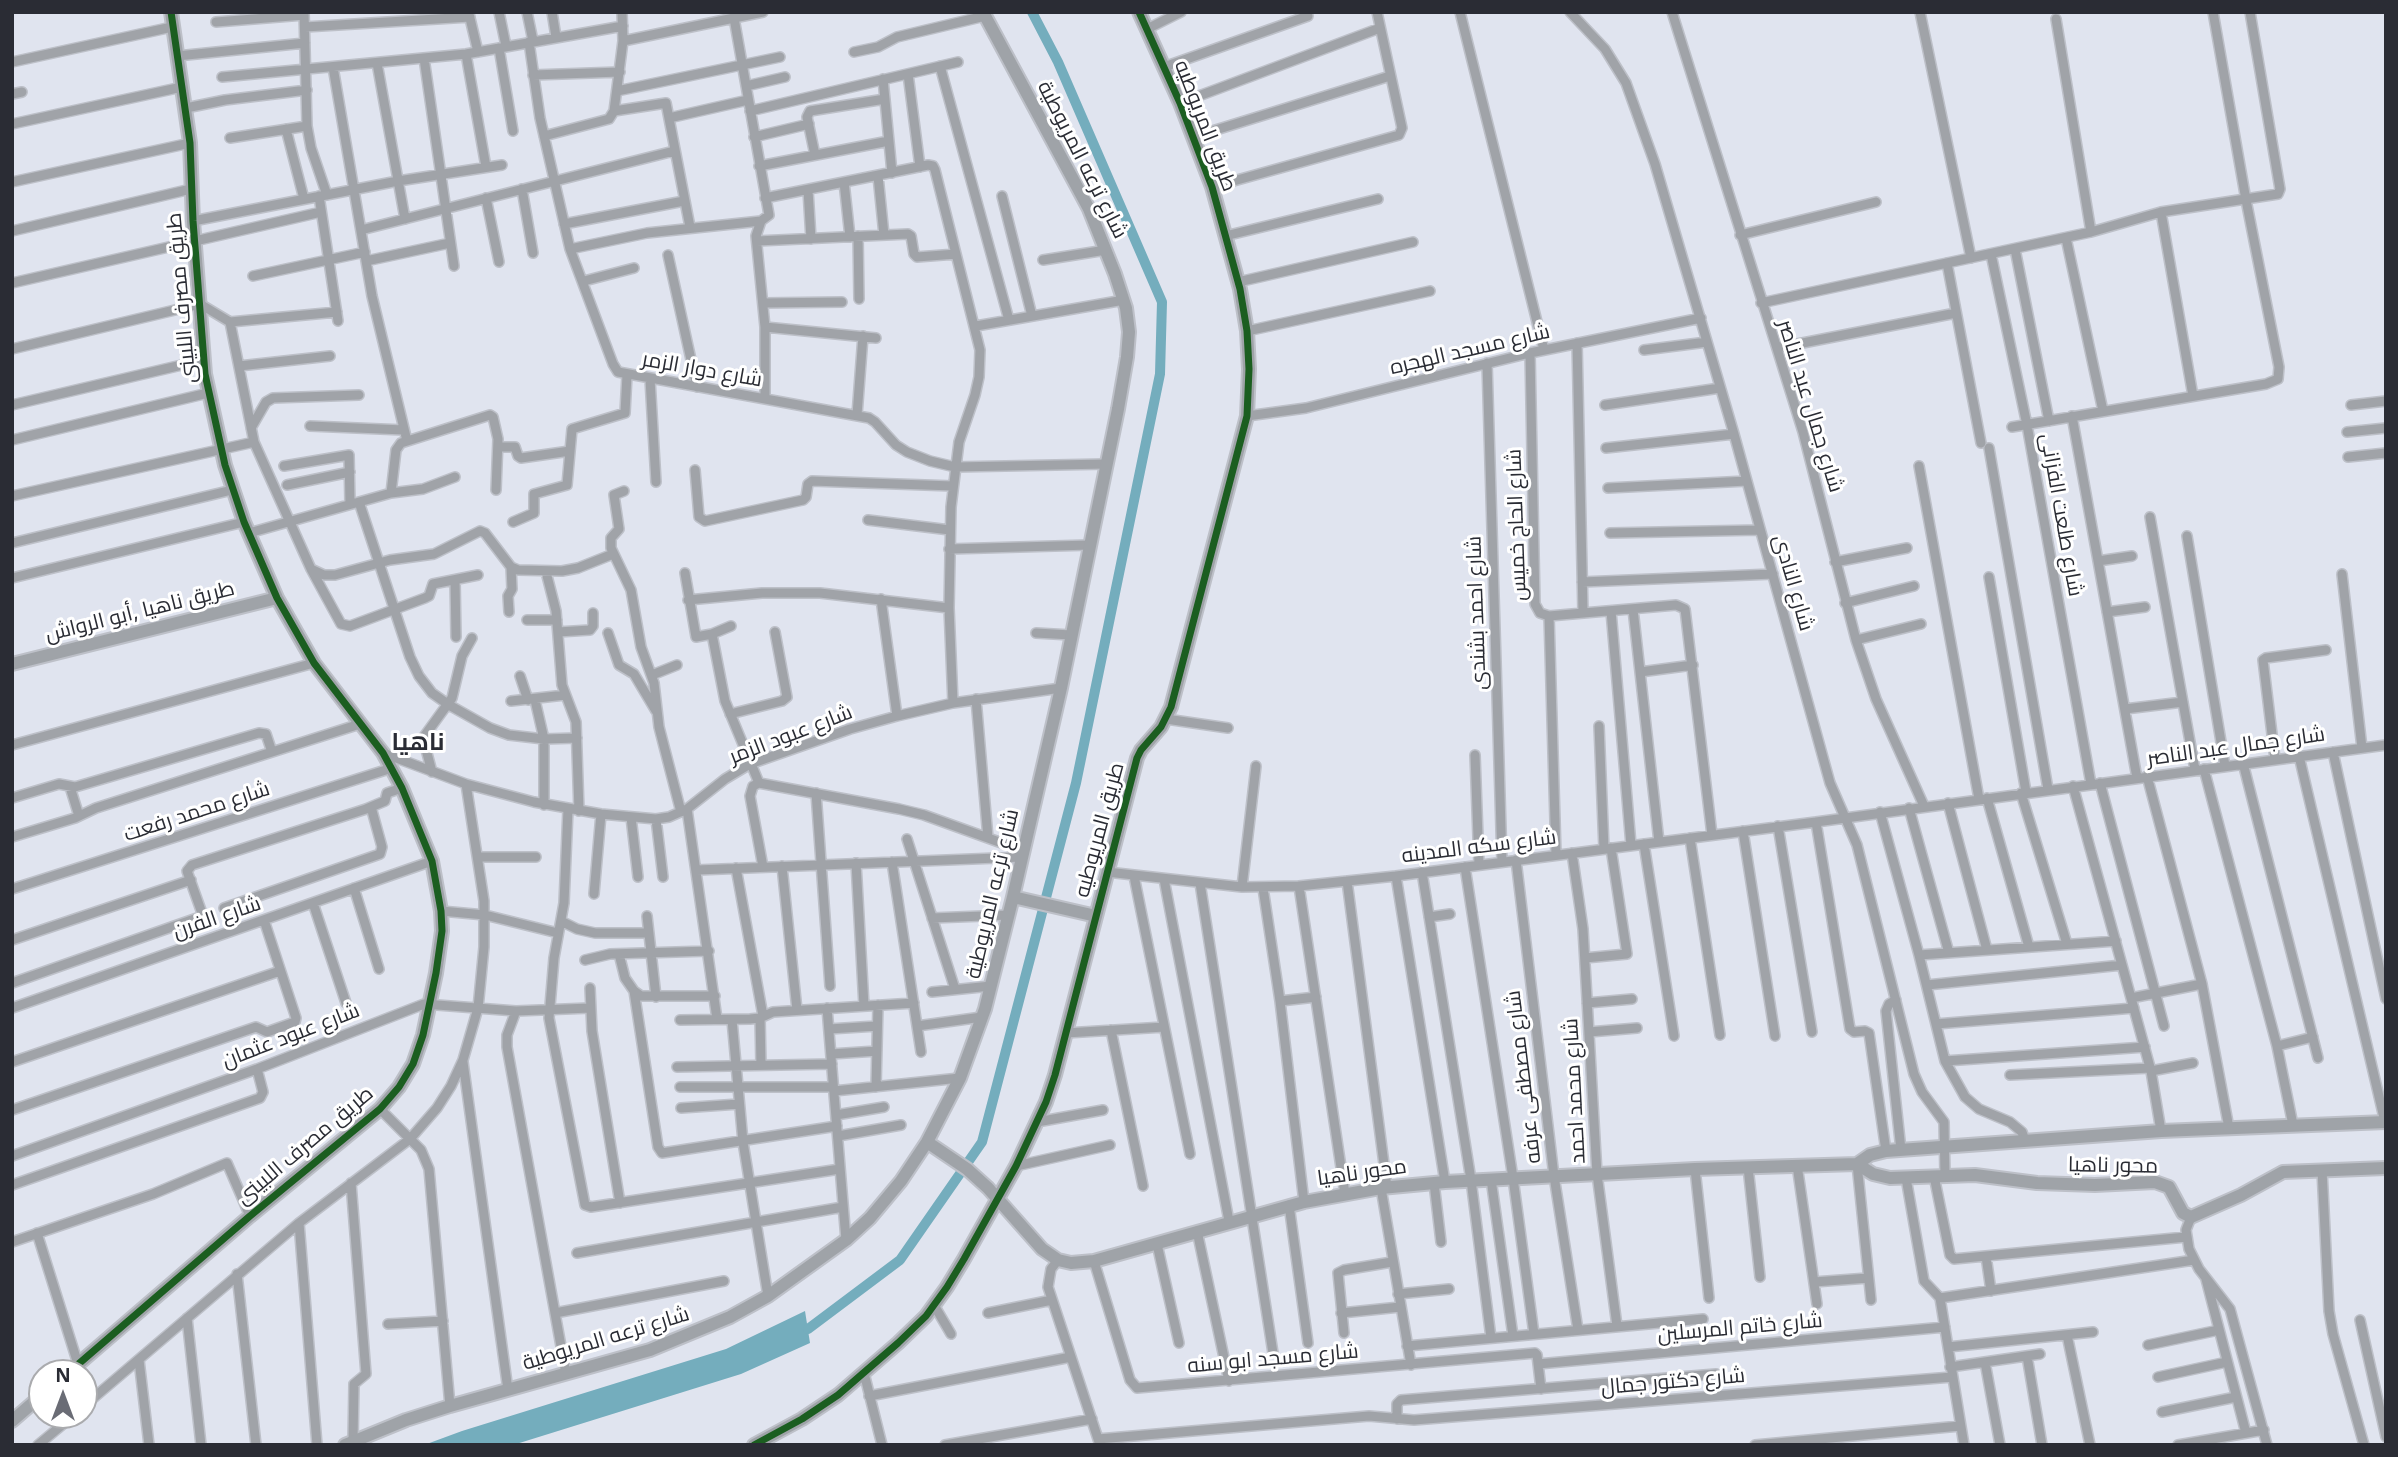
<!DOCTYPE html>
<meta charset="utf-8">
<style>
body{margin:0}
#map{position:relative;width:2398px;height:1457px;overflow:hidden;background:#e0e4ef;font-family:"Open Sans",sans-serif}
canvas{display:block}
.frame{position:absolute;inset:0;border:14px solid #2a2c34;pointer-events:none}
.north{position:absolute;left:28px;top:1359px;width:70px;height:70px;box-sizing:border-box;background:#fff;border:2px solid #aaabae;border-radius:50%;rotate:0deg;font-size:19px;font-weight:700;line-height:28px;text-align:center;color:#2a2c34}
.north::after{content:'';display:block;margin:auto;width:24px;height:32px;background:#6a6c75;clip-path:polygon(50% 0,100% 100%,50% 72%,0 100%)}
</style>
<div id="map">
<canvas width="2398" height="1457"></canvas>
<div class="frame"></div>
<div class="north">N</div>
</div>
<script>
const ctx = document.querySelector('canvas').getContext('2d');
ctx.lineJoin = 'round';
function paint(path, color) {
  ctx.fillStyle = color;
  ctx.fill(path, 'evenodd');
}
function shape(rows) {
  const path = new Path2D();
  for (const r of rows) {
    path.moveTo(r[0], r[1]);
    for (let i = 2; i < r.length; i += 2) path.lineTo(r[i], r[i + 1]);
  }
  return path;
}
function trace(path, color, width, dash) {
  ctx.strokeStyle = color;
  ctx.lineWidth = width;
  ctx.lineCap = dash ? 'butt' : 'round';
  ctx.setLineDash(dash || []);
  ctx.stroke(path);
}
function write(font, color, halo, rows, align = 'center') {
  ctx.font = font + ' "Open Sans",Cairo,sans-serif';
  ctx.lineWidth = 6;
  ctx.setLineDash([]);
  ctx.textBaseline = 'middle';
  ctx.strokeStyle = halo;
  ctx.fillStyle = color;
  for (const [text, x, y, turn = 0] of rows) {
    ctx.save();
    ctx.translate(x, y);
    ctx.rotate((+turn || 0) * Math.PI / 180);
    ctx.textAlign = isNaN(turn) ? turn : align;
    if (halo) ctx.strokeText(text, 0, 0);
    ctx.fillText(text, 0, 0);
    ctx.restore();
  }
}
const water = shape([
 [805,1311,810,1343,741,1374,513,1445,424,1445,462,1431,726,1349]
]);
const canal = shape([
 [808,1329,900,1260,982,1142,1076,783,1160,374,1162,302,1058,62,1032,12]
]);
const street = shape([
 [304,12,307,126,311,148,327,195],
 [499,12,506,46],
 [527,12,533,41],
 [552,12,556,37],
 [1460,12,1544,350],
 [1570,12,1605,49,1626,83,1655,164,1734,434,1830,783,1857,845,1914,1074,1922,1092,1944,1122,1945,1176],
 [1672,12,1803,432,1856,640,1876,699,1924,806],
 [1920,12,1971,258],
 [469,14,478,52],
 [734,18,769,215,761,221,756,236,765,327,765,399],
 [2056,19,2091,232],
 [216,22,304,15],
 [305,27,470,17],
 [1147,29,1181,12],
 [623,41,763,12],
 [529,42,540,118,570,249,613,364,618,372,869,418,875,422,896,445,907,452,930,461,955,467,1106,464],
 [499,48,513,131],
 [854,52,878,47,897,37,985,16],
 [466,54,486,167],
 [177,56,305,43],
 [424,58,454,266],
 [12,62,172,27],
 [377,63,405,219],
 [940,66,1009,320],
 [333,67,372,296,407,441],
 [1164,67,1308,16],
 [908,74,920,167],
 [533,75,620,72],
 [222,77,466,54,623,26],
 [883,79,892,173],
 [746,86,785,77],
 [617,91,780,57],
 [12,94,22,92],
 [1180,103,1380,28],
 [186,108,225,100,307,90],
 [614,111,623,41,622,12],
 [750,111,958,62],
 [669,118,748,100],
 [12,124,182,87],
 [286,129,304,199],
 [544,136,609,119,614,111,666,103,690,227],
 [754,137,809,124],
 [1193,137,1390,76],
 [230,138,307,126],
 [815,155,807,117,810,111,885,99],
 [759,166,889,141],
 [878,176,884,235],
 [12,182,190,143],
 [844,182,850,237],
 [1212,187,1399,135,1402,128,1377,12],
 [522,189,533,253],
 [808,190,811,239],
 [319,196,338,321],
 [1002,196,1032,316],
 [486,198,499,262],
 [765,198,928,165,933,166,935,170,980,350,979,377,975,395,959,442,951,507,949,608,953,703],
 [2161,212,2193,396],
 [193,221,398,181,502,165],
 [564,224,684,201],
 [361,230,674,151],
 [12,231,191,189],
 [1740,235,1876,202],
 [858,236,859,299],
 [1225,236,1378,199],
 [2066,238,2103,411],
 [757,241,908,234,911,236,914,254,917,257,956,254],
 [570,249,647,233,761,221],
 [2015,249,2049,421],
 [1991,254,2027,425,2091,784],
 [668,255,697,387],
 [1043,260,1106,250],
 [366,261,450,243],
 [1947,263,1981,443],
 [253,276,365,252],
 [584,281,634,268],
 [1238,282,1413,242],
 [12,283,321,212],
 [763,303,842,302],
 [1761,303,2091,232,2161,212,2278,194,2280,189,2250,12],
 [230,322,337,312],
 [976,326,1124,300],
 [765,327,876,338],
 [1247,331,1430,291],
 [1577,343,1583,613],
 [1777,348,1956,313],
 [12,349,200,304,230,322,254,442,311,569,324,575,335,575,390,560,434,554,480,531,485,533,511,567,518,570,562,571,578,568,613,554],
 [1644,350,1707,342],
 [1530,353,1535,604,1540,613,1549,616,1676,605,1685,609,1712,835],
 [1487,363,1502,862],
 [239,366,330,356],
 [650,379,656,482],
 [12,405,203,360],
 [1605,405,1720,388],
 [2351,405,2386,401],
 [857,415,863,336],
 [1247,416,1306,408,1530,353,1701,318],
 [2072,416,2137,778],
 [310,426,404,430],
 [2012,427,2266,384,2278,379,2279,367,2246,200,2213,12],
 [251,428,266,402,273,398,359,395],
 [2347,432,2386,428],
 [12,440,208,393],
 [498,447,515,447,518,456,521,458,570,451],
 [1606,448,1734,434],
 [1989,448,2048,789],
 [2348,457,2386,453],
 [284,466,349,455,350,504],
 [1919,466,1979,799],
 [695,470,699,517,705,521,803,500,806,497,808,484,812,481,953,486],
 [287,485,350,472],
 [1608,488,1747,481],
 [624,491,614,495,619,529,611,538,611,548,631,590,641,647,654,683,659,727,681,812],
 [391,493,396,450,401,443,490,415,493,417,498,439,496,490],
 [12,496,254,442],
 [359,502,410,657,419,676,432,693,449,705,490,728,509,735,544,739,577,738],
 [2150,517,2195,770],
 [868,520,950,530],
 [513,522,534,513,534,494,567,485,572,429,625,413,627,375],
 [249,533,391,493,423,489,455,477],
 [1610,533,1760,530],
 [2187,536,2225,766],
 [12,543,232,490],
 [949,549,1090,545],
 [2098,561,2132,556],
 [1835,562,1907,548],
 [311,569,341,624,350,626,425,598,429,596,433,584,478,575],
 [546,572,556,611,562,685,576,722,579,811],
 [685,573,696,637,712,634,731,626],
 [2342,574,2362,748],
 [1989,577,2026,792],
 [12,578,244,522],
 [455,580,456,637],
 [1582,582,1773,574],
 [881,599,897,716],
 [688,600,762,593,820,593,949,608],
 [1845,603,1914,586],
 [1633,609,1659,842],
 [1611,611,1631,845],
 [509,612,508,596,512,589,511,567],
 [2107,612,2145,607],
 [1549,616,1556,855],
 [527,620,557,620],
 [558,632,590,630,593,626,593,613],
 [608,633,619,665,634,674,656,711],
 [1036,633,1071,635],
 [712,634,725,701,759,783,899,809,924,815,1024,851],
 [1856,640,1921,624],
 [1640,672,1693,665],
 [652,675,677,665],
 [520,676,528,700],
 [976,699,988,838],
 [535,700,544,739,544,805],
 [511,701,565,695],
 [2125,709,2183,702],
 [730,714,782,701,787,697,775,632],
 [1166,719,1228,728],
 [1599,726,1604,849],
 [12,745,314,663],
 [2333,752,2386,999],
 [383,753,466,784,534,802,601,814,656,819,669,817,687,809,725,779,750,764,850,729,897,716,953,703,1061,688],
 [1475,755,1479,865],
 [2299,756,2385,1122],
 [2275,759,2263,660,2266,658,2326,650],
 [2243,763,2318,1058],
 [2204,769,2277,1046,2293,1125],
 [432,772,423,738,452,698,462,656,472,638],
 [2147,776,2202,984,2229,1128],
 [759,783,753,786,750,796,763,867],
 [2100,783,2164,1026],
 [2073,786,2151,1071,2161,1131],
 [70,787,79,816],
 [816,793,830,986],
 [2021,793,2067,944],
 [12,798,59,784,75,787,259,733,266,734,272,752],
 [1987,798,2029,947],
 [1948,803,1987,950],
 [1909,808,1949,953],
 [568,809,564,903,554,958,549,1018,585,1205,591,1207,840,1169],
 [687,809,717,1019],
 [1880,812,1919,955,1945,1061,1965,1097,1979,1109,2010,1122,2022,1132,2025,1141],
 [631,817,638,877],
 [656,819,663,877],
 [1816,822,1850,1029,1854,1032,1865,1031,1869,1033,1886,1151],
 [1778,826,1812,1032],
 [1743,831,1775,1036],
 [12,837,75,818,96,808,360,724],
 [1690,838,1720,1035],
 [907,839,955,989],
 [1644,844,1674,1036],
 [1572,853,1583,929,1597,1174,1617,1326],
 [479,857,536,857],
 [1516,860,1554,1176,1578,1330],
 [892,862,921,1052],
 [856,863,864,1006],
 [782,866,797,1010],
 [1465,867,1513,1178,1534,1334],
 [736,868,763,1016],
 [697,870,1022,857],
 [1107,872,1242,887,1299,886,1396,876,1816,822,2386,745],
 [1422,872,1471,1180,1491,1338],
 [1134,876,1190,1154],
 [1396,876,1445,1182],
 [1164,879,1229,1221],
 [1347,881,1387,1187],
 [1200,883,1273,1353],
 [1299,886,1345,1194],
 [1242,887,1256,766],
 [354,888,379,969],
 [1263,888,1280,1001,1304,1202],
 [12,889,392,768],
 [594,894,601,814],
 [313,903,346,1003],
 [224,908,380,854,382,847,371,807],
 [441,911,485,915,558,933],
 [647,916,656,997],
 [1429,917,1450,914],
 [932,918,1009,915],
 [561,921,577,929,595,933,649,933],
 [12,940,191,880],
 [619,954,625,978,634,991,641,996,715,996],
 [1919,955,2116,941],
 [1585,958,1627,954,1611,848],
 [585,960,610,954,709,951],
 [12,983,203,916,187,871,192,865,366,809,385,801,387,793,402,788],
 [1927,985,2122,965],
 [590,988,592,1031,620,1203],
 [634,991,658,1147,662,1153,837,1126],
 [932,992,991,986],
 [2131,998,2202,984],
 [1896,1000,1889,1004,1886,1011,1901,1150],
 [1280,1001,1316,997],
 [1587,1003,1632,999],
 [12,1008,432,861],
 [827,1008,846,1240],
 [516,1011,507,1035,507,1047,566,1374],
 [760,1018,761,1065],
 [680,1020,750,1019,760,1018,773,1012,914,1003],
 [732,1020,743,1142,768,1296],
 [1936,1024,2134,1008],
 [917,1026,982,1017],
 [829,1029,877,1026],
 [1111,1030,1143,1186],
 [1589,1032,1637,1028],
 [1066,1033,1164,1027],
 [2277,1046,2313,1037],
 [831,1054,877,1051],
 [1945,1061,2145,1047],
 [12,1062,280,971],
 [463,1062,508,1390],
 [677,1067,832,1064],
 [2151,1071,2193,1063],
 [2010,1075,2150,1068],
 [680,1087,833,1087],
 [876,1087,878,1005],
 [834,1091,960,1078],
 [681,1108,739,1104],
 [380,1109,421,1150,429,1169,450,1406],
 [12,1110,256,1027,267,1032,295,1022,296,1018,264,920],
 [836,1115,884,1107],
 [1037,1122,1103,1110],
 [838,1136,901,1125],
 [12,1156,257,1069,424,1004,516,1011,590,1008],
 [1857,1164,1871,1300],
 [1797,1165,1817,1304],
 [1016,1166,1110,1145],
 [1748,1167,1760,1277],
 [1695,1169,1709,1298],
 [2322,1170,2329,1311,2333,1334,2364,1445],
 [1934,1176,1950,1255,1954,1259,2186,1237],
 [1906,1178,1924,1281,1940,1298,1964,1445],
 [1491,1179,1513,1336],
 [351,1183,366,1374,354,1384,353,1441],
 [1434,1183,1441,1242],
 [12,1185,260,1098,263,1092,257,1069],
 [1381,1188,1411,1365],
 [1289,1205,1308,1343],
 [2191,1217,2186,1230,2189,1249,2199,1269,2230,1309,2267,1445],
 [299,1223,317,1445],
 [1197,1231,1229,1381],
 [37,1233,78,1364],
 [12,1242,153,1194,227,1163,250,1216],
 [1157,1244,1179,1343],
 [577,1253,843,1207],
 [1986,1256,1991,1291],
 [1058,1260,1051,1269,1048,1287,1100,1445],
 [1094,1261,1130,1380,1137,1388,1535,1353,1537,1355,1541,1389],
 [237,1274,256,1445],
 [2206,1279,2246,1433],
 [1814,1282,1868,1278],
 [1398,1294,1449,1289],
 [1940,1298,2194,1260],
 [934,1305,951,1334],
 [555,1313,724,1281],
 [988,1313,1052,1300],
 [1341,1313,1400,1307],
 [187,1318,201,1445],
 [2360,1320,2386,1437],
 [388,1324,443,1321],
 [1344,1333,1338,1273,1344,1270,1392,1262],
 [2067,1335,2090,1445],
 [2148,1345,2219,1330],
 [1407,1346,1703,1319],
 [1948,1347,2093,1332],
 [2027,1356,2042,1445],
 [139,1360,149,1445],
 [1985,1362,2000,1445],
 [1538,1364,1945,1327],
 [1950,1367,2040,1354],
 [864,1373,882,1445],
 [2158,1377,2227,1362],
 [869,1396,1071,1357],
 [84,1406,299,1223,410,1139,437,1108,451,1086,463,1060,478,1008,484,947,484,901,466,784],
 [2162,1412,2236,1397],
 [1397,1419,1397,1404,1401,1400,1716,1374],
 [1098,1439,1369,1416,1414,1420,1952,1377],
 [38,1445,74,1415],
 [945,1445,1092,1419],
 [1755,1445,1960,1426],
 [2178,1445,2264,1430]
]);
const secondary = shape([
 [12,664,277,598],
 [1013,897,1096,916],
 [927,1142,967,1169,988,1188,1042,1249,1058,1260,1071,1263,1094,1261,1304,1202,1381,1188,1445,1182,1695,1169,1857,1164,1873,1174,1890,1178,1975,1175,2037,1183,2095,1185,2155,1182,2169,1187,2183,1213,2191,1217,2241,1195,2283,1172,2386,1168],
 [1857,1164,1870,1155,1886,1151,2161,1131,2386,1122],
 [68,1373,250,1216,380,1109,399,1087,413,1064,423,1035,436,973,442,931,441,911,432,861,402,788,383,753,314,663,277,598,244,522,225,465,205,374,193,221,190,143,171,12],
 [12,1421,42,1395],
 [345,1445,406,1420,450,1406,650,1350,730,1317,768,1296,846,1240,870,1218,901,1181,927,1142,960,1078,985,1009,1013,897,1061,688,1118,409,1127,357,1129,332,1126,308,1115,274,1089,209,983,12],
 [754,1445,802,1419,838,1395,898,1343,926,1316,947,1287,964,1259,1016,1166,1046,1102,1055,1075,1137,758,1141,750,1161,727,1171,707,1247,416,1249,369,1247,331,1240,289,1212,187,1180,103,1139,12]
]);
const cycleway = shape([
 [68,1373,250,1216,380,1109,399,1087,413,1064,423,1035,436,973,442,931,441,911,432,861,402,788,383,753,314,663,277,598,244,522,225,465,205,374,193,221,190,143,171,12],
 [754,1445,802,1419,838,1395,898,1343,926,1316,947,1287,964,1259,1016,1166,1046,1102,1055,1075,1137,758,1141,750,1161,727,1171,707,1247,416,1249,369,1247,331,1240,289,1212,187,1180,103,1139,12]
]);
const streetNames = [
 ["طريق المريوطيه",1205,126,69],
 ["شارع ترعه المريوطية",1082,160,63],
 ["طريق مصرف اللبينى",182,298,-95],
 ["شارع مسجد الهجره",1470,350,-13],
 ["شارع دوار الزمر",702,370,10],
 ["شارع جمال عبد الناصر",1810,406,73],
 ["شارع طلعت الفزانى",2061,515,80],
 ["شارع الحاج خميس",1517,525,-92],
 ["شارع النادى",1793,583,74],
 ["طريق ناهيا ,أبو الرواش",140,612,-14],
 ["شارع احمد بشندى",1477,613,-92],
 ["شارع عبود الزمر",791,735,-21],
 ["شارع جمال عبد الناصر",2236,747,-8],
 ["شارع محمد رفعت",197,812,-18],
 ["طريق المريوطيه",1100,830,-75],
 ["شارع سكه المدينه",1479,847,-7],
 ["شارع ترعه المريوطية",993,894,-77],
 ["شارع الفرن",217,918,-19],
 ["شارع عبود عثمان",291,1036,-21],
 ["شارع مصطفى عرفه",1524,1077,-97],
 ["شارع محمد احمد",1575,1091,-93],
 ["طريق مصرف اللبينى",305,1146,-40],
 ["محور ناهيا",2113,1166,1],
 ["محور ناهيا",1362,1173,-8],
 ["شارع خاتم المرسلين",1740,1328,-5],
 ["شارع ترعه المريوطية",606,1339,-17],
 ["شارع مسجد ابو سنه",1273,1359,-5],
 ["شارع دكتور جمال",1673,1382,-5]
];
const quarterNames = [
 ["ناهيا",418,743]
];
paint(water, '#74adbd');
trace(canal, '#74adbd', 10);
trace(street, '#bdc0c8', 12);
trace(secondary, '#bdc0c8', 16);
trace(street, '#a0a3a8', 9);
trace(secondary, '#9fa3a8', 12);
trace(cycleway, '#1b5e20', 7);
write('21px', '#2a2c34', '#fff', streetNames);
write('bold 24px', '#2a2c34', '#fff', quarterNames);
</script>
